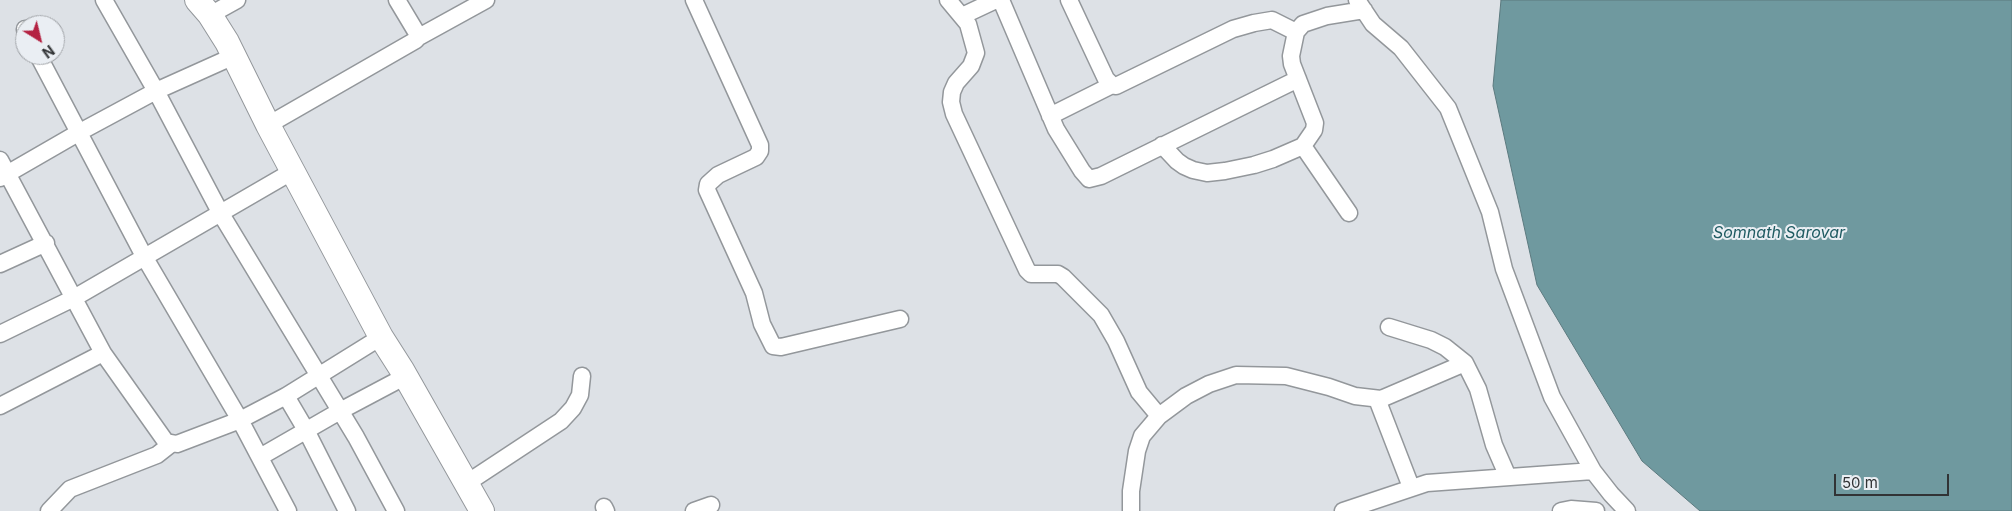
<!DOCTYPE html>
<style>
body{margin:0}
#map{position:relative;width:2012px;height:511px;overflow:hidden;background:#dde1e6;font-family:Inter,sans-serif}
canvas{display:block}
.north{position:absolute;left:15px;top:15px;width:50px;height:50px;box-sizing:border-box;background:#eaeef3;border:1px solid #a0a3a7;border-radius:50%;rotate:144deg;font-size:14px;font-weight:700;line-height:20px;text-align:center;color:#313335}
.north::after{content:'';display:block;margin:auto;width:18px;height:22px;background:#b42242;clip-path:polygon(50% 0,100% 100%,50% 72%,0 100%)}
.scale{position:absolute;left:1834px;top:474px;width:115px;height:22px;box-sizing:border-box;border:2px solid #313335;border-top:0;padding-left:6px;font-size:15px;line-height:18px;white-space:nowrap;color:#313335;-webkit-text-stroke:4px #eaeef3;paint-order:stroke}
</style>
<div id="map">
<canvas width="2012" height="511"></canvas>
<div class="north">N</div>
<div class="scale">50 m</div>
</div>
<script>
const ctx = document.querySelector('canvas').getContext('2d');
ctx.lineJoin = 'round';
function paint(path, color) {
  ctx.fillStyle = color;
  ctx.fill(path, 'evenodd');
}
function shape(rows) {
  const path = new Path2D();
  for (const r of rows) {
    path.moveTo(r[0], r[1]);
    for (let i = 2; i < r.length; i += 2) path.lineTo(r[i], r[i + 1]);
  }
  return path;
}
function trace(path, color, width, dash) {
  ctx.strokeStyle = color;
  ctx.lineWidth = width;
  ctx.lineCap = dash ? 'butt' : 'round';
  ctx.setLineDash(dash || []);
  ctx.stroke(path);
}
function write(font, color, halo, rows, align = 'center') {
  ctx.font = font + ' Inter,sans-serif';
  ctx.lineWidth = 4;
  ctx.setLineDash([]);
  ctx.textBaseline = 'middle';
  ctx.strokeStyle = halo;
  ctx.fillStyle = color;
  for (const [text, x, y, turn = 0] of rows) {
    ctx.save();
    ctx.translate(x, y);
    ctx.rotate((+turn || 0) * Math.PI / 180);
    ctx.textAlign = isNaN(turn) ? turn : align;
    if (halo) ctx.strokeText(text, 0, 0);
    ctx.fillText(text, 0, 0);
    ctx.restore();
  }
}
const water = shape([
 [1501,0,2012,0,2012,511,1700,511,1642,461,1537,285,1493,86,1501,0]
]);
const street = shape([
 [104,0,156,91,221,214,356,437,396,511],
 [694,0,760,145,760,151,756,157,718,175,708,184,707,190,754,293,762,324,773,346,781,347,900,319],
 [948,0,968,24,976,53,971,66,956,83,952,92,951,102,954,114,1027,270,1031,274,1058,274,1063,277,1101,315,1116,341,1139,392,1159,416],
 [1001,0,1056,129,1082,171,1089,179,1101,176,1298,79],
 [1069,0,1106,79,1112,85,1116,86,1233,29,1254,23,1272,20,1296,32],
 [1357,0,1373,24,1401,48,1448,108,1490,212,1504,269,1552,397,1593,471,1611,494,1627,511],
 [210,15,237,0],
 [962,16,996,0],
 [25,29,25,30],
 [417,38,486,0],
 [38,55,145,258,240,420,288,511],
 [1050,116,1112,85],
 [268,125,416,40,418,35,397,0],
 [1162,145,1177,161,1184,166,1193,170,1207,173,1225,171,1254,165,1273,159,1303,146],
 [0,160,103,353,166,442,177,444,240,420,286,396,381,337],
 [0,178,78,133,156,91,234,56],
 [1349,213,1303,146,1314,130,1315,123,1292,64,1291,56,1296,32,1303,24,1327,16,1364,10],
 [0,264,46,243],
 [1389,327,1431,340,1445,347,1465,363,1478,389,1494,445,1508,477],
 [0,334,74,298,293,171],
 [286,396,306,430,347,511],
 [1377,399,1411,487],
 [0,406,103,353],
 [260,457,340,411,406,376],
 [467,483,561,421,573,408,580,395,582,376],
 [604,507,606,511],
 [49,511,70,489,157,455,171,444],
 [694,511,711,505],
 [1131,511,1131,491,1137,451,1142,436,1159,416,1186,396,1209,384,1236,375,1286,376,1329,387,1355,396,1381,399,1465,363],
 [1343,511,1427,483,1593,471],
 [1561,511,1571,509,1596,511]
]);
const secondary = shape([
 [197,0,210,15,227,42,268,125,381,337,402,370,482,511]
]);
const waterNames = [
 ["Somnath Sarovar",1779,233]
];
paint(water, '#6f999f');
trace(water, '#5c7a7f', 1);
trace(street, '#93979b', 19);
trace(secondary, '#93979b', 26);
trace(street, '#fff', 16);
trace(secondary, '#fff', 24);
write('italic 16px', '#1f5b62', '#eaeef3', waterNames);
</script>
